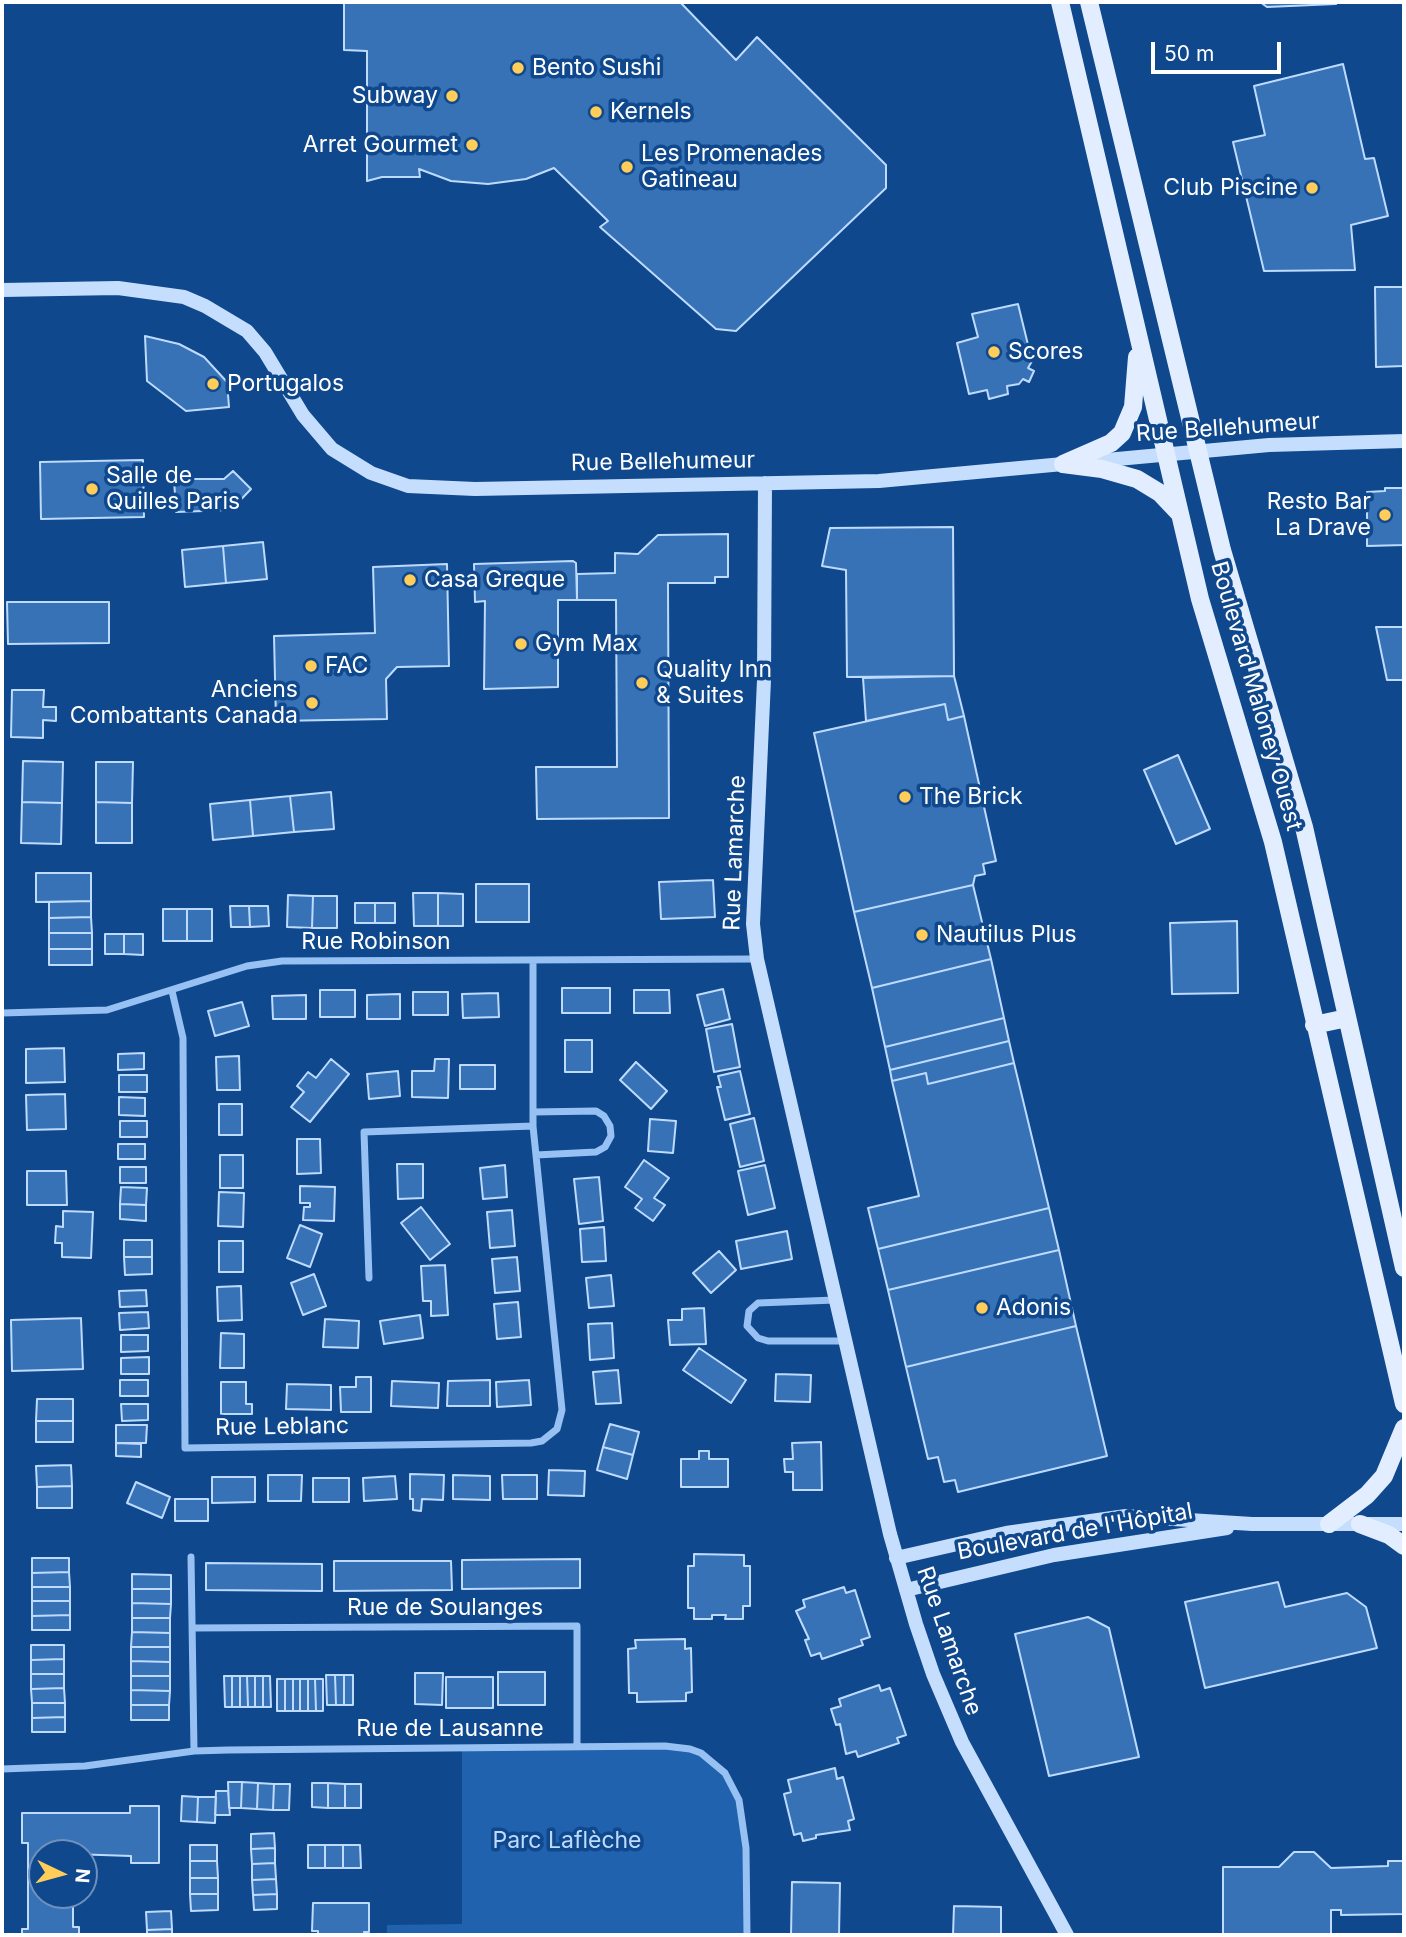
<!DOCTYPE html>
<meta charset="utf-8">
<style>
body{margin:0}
#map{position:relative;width:1406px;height:1937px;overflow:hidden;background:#0f488d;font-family:Inter,sans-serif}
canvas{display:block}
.frame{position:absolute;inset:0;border:4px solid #fff;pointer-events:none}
.north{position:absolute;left:28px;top:1839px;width:70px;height:70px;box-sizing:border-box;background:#0f488d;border:2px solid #6f91bb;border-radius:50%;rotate:95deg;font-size:19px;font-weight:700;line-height:28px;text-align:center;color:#fff}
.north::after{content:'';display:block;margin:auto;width:24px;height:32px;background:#ffcd58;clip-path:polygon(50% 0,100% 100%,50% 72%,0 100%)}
.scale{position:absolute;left:1151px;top:42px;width:130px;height:32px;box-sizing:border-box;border:4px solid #fff;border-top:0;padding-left:9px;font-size:21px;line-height:24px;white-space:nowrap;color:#fff;-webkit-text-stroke:5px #0f488d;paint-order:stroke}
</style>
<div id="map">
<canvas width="1406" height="1937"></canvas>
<div class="frame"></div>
<div class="north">N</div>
<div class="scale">50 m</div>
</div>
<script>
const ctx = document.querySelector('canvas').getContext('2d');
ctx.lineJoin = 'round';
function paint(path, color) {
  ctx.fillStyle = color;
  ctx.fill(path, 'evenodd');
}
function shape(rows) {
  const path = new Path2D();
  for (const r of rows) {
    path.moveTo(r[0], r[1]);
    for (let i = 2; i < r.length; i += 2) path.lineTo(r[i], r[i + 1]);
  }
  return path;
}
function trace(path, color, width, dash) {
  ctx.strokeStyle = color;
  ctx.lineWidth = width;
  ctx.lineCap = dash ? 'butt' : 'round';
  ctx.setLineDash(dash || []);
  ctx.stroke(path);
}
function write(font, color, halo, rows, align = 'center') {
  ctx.font = font + ' Inter,sans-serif';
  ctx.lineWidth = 7;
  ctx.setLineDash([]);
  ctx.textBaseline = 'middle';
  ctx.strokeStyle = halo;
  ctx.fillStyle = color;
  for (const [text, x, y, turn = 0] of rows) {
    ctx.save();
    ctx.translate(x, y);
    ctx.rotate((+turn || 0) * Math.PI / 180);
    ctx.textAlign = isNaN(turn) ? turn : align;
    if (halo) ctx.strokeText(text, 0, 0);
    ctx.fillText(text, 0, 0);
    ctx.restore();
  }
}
const green = shape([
 [462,1748,690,1749,725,1773,744,1817,747,1935,387,1935,387,1925,462,1924]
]);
const building = shape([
 [344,2,680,2,736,60,757,37,886,165,886,188,736,331,716,329,600,227,608,221,554,168,526,179,488,184,451,181,419,169,420,177,382,177,367,181,367,51,344,50,344,2],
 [1260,2,1338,2,1336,4,1267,7,1260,2],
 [1343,64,1365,159,1374,158,1388,216,1351,225,1355,270,1264,271,1233,142,1265,135,1254,86,1343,64],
 [1375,287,1404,287,1404,366,1376,367,1375,287],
 [1018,304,1032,361,1028,368,1034,371,1029,382,1023,379,1019,384,1007,386,1008,394,989,399,987,390,969,394,957,343,978,337,972,314,1018,304],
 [145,336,179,344,204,357,227,382,229,407,186,411,147,381,145,336],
 [143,460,144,517,41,519,40,462,143,460],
 [233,471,251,489,231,510,176,512,174,479,224,479,233,471],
 [1385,488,1404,488,1404,545,1367,546,1367,492,1385,491,1385,488],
 [953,527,954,676,847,677,846,570,822,566,830,528,953,527],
 [728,534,728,577,715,577,715,583,668,583,669,818,537,819,536,767,617,767,616,600,577,600,577,574,615,573,615,553,638,554,658,535,728,534],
 [263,542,267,579,226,583,223,546,263,542],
 [223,546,226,583,185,587,182,550,223,546],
 [573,561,576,563,577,600,558,600,558,687,484,689,485,601,475,602,474,564,573,561],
 [447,564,449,666,397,667,386,679,387,719,276,721,274,636,375,633,373,567,447,564],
 [7,602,109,602,109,643,8,644,7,602],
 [1376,627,1404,627,1404,680,1387,680,1376,627],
 [954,676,964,716,948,720,945,704,866,721,863,678,954,676],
 [12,690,44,690,43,707,56,707,56,721,43,720,43,738,11,737,12,690],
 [945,704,948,720,964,716,996,861,983,864,985,874,975,876,973,885,854,912,814,733,945,704],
 [1178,755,1210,829,1176,844,1144,770,1178,755],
 [23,761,63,762,62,803,22,802,23,761],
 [96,762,133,762,132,803,96,802,96,762],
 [331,792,334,829,294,832,290,796,331,792],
 [290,796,294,832,253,836,250,800,290,796],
 [250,800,253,836,213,840,210,804,250,800],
 [22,802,62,803,61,844,21,843,22,802],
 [96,802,132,803,132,843,96,843,96,802],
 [36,873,91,873,91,901,36,902,36,873],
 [713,880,715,917,661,919,659,882,713,880],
 [476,884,529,884,529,922,476,922,476,884],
 [973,885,991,959,872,988,854,912,973,885],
 [413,893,438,893,438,926,414,926,413,893],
 [438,893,463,894,463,926,438,926,438,893],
 [288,895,313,896,312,928,287,927,288,895],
 [313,896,337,896,337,928,312,928,313,896],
 [91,901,91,917,49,918,49,902,91,901],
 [355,903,375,903,375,923,355,923,355,903],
 [375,903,395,903,395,923,375,923,375,903],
 [230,906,249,906,250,927,231,927,230,906],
 [249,906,268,906,269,926,250,927,249,906],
 [163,909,187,909,187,941,163,941,163,909],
 [187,909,212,909,212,941,187,941,187,909],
 [91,917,92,933,49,933,49,918,91,917],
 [1237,921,1238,993,1172,994,1170,923,1237,921],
 [49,933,92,933,92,949,49,949,49,933],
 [105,934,124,934,124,954,105,954,105,934],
 [124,934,143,934,143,955,124,954,124,934],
 [49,949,92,949,92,965,49,965,49,949],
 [991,959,1004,1018,885,1047,872,988,991,959],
 [562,988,610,988,610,1013,562,1013,562,988],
 [723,989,730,1019,705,1026,697,995,723,989],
 [320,990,355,990,355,1017,320,1017,320,990],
 [634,990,669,990,670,1013,634,1013,634,990],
 [413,992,448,992,448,1015,413,1015,413,992],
 [498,993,499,1017,463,1018,462,994,498,993],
 [400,994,400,1019,367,1019,367,995,400,994],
 [306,995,306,1019,273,1019,272,996,306,995],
 [242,1002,249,1026,215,1036,208,1011,242,1002],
 [1004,1018,1009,1041,890,1070,885,1047,1004,1018],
 [732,1024,740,1067,714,1072,706,1029,732,1024],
 [565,1040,592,1040,592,1072,565,1072,565,1040],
 [1009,1041,1014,1063,928,1084,926,1073,892,1081,890,1070,1009,1041],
 [64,1048,65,1082,26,1083,26,1049,64,1048],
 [144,1053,144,1069,118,1070,118,1054,144,1053],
 [239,1056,240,1090,217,1090,216,1057,239,1056],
 [331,1059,349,1074,310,1122,291,1107,304,1092,297,1086,308,1072,316,1078,331,1059],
 [435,1059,449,1059,448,1098,412,1097,412,1071,434,1071,435,1059],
 [636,1062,667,1091,651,1109,620,1080,636,1062],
 [1014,1063,1049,1208,878,1249,868,1208,919,1196,892,1081,926,1073,928,1084,1014,1063],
 [460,1065,495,1065,495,1089,460,1089,460,1065],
 [398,1071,400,1096,369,1099,367,1074,398,1071],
 [740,1071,750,1114,725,1120,717,1087,721,1087,718,1076,740,1071],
 [119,1075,147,1075,147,1092,119,1092,119,1075],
 [65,1094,66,1129,27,1130,26,1095,65,1094],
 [119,1097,145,1098,145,1116,119,1115,119,1097],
 [219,1104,242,1104,242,1135,219,1135,219,1104],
 [754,1118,764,1161,740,1167,730,1124,754,1118],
 [650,1119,676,1121,673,1153,648,1151,650,1119],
 [120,1121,147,1121,147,1137,120,1137,120,1121],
 [297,1139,320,1139,321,1173,297,1174,297,1139],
 [118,1144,145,1144,145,1159,118,1159,118,1144],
 [220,1155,243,1155,243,1188,220,1188,220,1155],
 [644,1160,669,1178,654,1198,665,1205,653,1221,635,1208,642,1199,625,1187,644,1160],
 [397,1164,423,1164,423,1198,398,1199,397,1164],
 [505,1165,507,1197,483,1199,480,1168,505,1165],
 [765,1165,775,1208,748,1215,738,1171,765,1165],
 [120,1167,146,1167,146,1183,120,1183,120,1167],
 [27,1171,66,1171,67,1205,27,1205,27,1171],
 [599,1177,603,1221,579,1224,574,1179,599,1177],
 [300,1186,335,1187,334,1221,303,1220,304,1207,310,1207,310,1203,300,1203,300,1186],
 [121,1187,147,1188,146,1205,120,1204,121,1187],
 [219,1192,244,1193,243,1227,218,1226,219,1192],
 [120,1204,146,1205,146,1221,120,1219,120,1204],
 [421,1207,450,1244,430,1260,401,1223,421,1207],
 [1049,1208,1059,1250,888,1290,878,1249,1049,1208],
 [512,1210,515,1246,490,1248,487,1212,512,1210],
 [63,1211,93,1212,91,1258,62,1257,62,1243,55,1243,56,1226,63,1227,63,1211],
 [300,1225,322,1234,310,1267,287,1258,300,1225],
 [604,1227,606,1261,582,1262,580,1229,604,1227],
 [787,1231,792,1259,741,1269,736,1241,787,1231],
 [124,1240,152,1240,152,1257,124,1257,124,1240],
 [219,1241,243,1241,243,1272,219,1272,219,1241],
 [1059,1250,1076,1326,906,1367,888,1290,1059,1250],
 [719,1251,736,1270,711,1293,693,1273,719,1251],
 [124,1257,152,1257,152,1274,125,1275,124,1257],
 [517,1257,520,1291,495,1293,492,1259,517,1257],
 [445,1265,448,1315,431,1316,431,1301,423,1301,421,1266,445,1265],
 [314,1274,326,1306,303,1315,291,1283,314,1274],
 [611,1275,614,1306,589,1308,586,1278,611,1275],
 [241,1286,242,1320,218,1321,217,1287,241,1286],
 [146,1290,147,1306,120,1307,119,1291,146,1290],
 [518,1302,521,1337,497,1339,494,1304,518,1302],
 [704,1308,706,1344,670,1345,668,1320,682,1320,682,1309,704,1308],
 [148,1312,149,1328,120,1330,119,1313,148,1312],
 [420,1315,423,1338,384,1344,380,1321,420,1315],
 [81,1318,83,1369,12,1371,11,1320,81,1318],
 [325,1319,359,1321,358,1348,323,1347,325,1319],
 [612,1323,614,1358,590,1360,588,1324,612,1323],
 [1076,1326,1107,1456,958,1492,955,1480,944,1482,938,1457,928,1459,906,1367,1076,1326],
 [221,1333,244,1334,244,1368,220,1368,221,1333],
 [121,1335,148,1335,148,1351,121,1352,121,1335],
 [699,1348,746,1380,731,1403,683,1370,699,1348],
 [149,1357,149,1374,121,1374,121,1358,149,1357],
 [618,1370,621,1403,596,1404,593,1372,618,1370],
 [776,1374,811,1375,810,1402,775,1401,776,1374],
 [356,1377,371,1377,371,1412,341,1412,340,1387,356,1387,356,1377],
 [120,1380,148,1380,148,1396,120,1396,120,1380],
 [490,1380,490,1406,447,1406,448,1381,490,1380],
 [529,1380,531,1405,497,1407,496,1382,529,1380],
 [392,1381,439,1383,438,1408,391,1406,392,1381],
 [221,1382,246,1382,246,1404,252,1404,252,1414,221,1414,221,1382],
 [287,1384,331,1385,331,1410,286,1409,287,1384],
 [37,1399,73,1399,73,1421,36,1421,37,1399],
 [121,1404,148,1404,148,1420,122,1421,121,1404],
 [36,1421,73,1421,73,1442,36,1442,36,1421],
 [610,1424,639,1432,633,1455,603,1447,610,1424],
 [116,1425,147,1425,146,1443,116,1443,116,1425],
 [821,1442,822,1490,793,1490,793,1472,785,1472,784,1459,793,1459,792,1443,821,1442],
 [116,1443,141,1444,141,1457,116,1456,116,1443],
 [603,1447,633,1455,627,1479,597,1470,603,1447],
 [699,1451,709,1451,709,1459,728,1459,728,1487,681,1487,681,1459,699,1459,699,1451],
 [71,1465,72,1486,37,1487,36,1466,71,1465],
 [549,1470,585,1471,584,1496,548,1495,549,1470],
 [410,1474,444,1475,443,1500,422,1499,421,1511,413,1510,413,1499,410,1499,410,1474],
 [268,1475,302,1475,301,1501,268,1501,268,1475],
 [453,1475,490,1476,490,1500,453,1499,453,1475],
 [502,1475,537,1475,537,1499,503,1499,502,1475],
 [395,1476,397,1499,364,1501,363,1478,395,1476],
 [212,1477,255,1477,255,1502,212,1503,212,1477],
 [313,1478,349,1478,349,1502,313,1502,313,1478],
 [136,1482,170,1497,162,1518,127,1503,136,1482],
 [72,1486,72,1508,37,1508,37,1487,72,1486],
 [175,1499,208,1499,208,1521,175,1521,175,1499],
 [694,1554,744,1555,744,1566,750,1566,750,1606,743,1606,743,1619,725,1619,726,1615,712,1615,712,1619,694,1619,694,1608,688,1608,688,1566,694,1566,694,1554],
 [32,1558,69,1558,69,1572,32,1573,32,1558],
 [580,1559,580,1588,462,1589,462,1560,580,1559],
 [334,1561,451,1561,452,1590,334,1591,334,1561],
 [206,1563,322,1564,322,1591,206,1590,206,1563],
 [69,1572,70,1587,32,1587,32,1573,69,1572],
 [132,1574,171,1575,171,1589,132,1589,132,1574],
 [1278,1582,1285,1607,1347,1593,1366,1607,1377,1648,1205,1688,1185,1602,1278,1582],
 [32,1587,70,1587,70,1601,32,1601,32,1587],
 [844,1587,846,1593,855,1590,870,1637,861,1640,863,1645,822,1659,820,1653,811,1656,805,1640,809,1639,796,1611,805,1607,803,1600,844,1587],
 [132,1589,171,1589,171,1604,132,1603,132,1589],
 [32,1601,70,1601,70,1615,32,1616,32,1601],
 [132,1603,171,1604,170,1618,132,1618,132,1603],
 [70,1615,70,1630,32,1630,32,1616,70,1615],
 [1088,1617,1109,1628,1139,1757,1049,1776,1015,1634,1088,1617],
 [132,1618,170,1618,170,1633,132,1632,132,1618],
 [132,1632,170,1633,170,1647,131,1647,132,1632],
 [685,1639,685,1649,691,1648,692,1692,686,1693,686,1701,637,1702,637,1693,629,1693,628,1649,636,1648,635,1640,685,1639],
 [31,1645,64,1645,64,1659,31,1660,31,1645],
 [131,1647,170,1647,170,1662,131,1661,131,1647],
 [64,1659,64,1674,31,1674,31,1660,64,1659],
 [131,1661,170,1662,170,1676,131,1676,131,1661],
 [498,1672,545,1672,545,1705,498,1705,498,1672],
 [415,1673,443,1673,442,1705,415,1704,415,1673],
 [31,1674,64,1674,64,1688,31,1689,31,1674],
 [326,1675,335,1675,336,1705,327,1705,326,1675],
 [335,1675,344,1675,344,1705,336,1705,335,1675],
 [344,1675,353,1675,353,1705,344,1705,344,1675],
 [131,1676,170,1676,170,1691,131,1690,131,1676],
 [224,1676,232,1676,232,1707,225,1707,224,1676],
 [232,1676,240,1676,240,1707,232,1707,232,1676],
 [240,1676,247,1676,248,1707,240,1707,240,1676],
 [247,1676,255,1676,255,1707,248,1707,247,1676],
 [255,1676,263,1676,263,1707,255,1707,255,1676],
 [263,1676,270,1676,271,1707,263,1707,263,1676],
 [446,1677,493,1677,493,1708,446,1708,446,1677],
 [277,1679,285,1679,285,1711,277,1711,277,1679],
 [285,1679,293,1679,293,1711,285,1711,285,1679],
 [293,1679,300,1679,300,1711,293,1711,293,1679],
 [300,1679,308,1679,308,1711,300,1711,300,1679],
 [308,1679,315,1679,316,1711,308,1711,308,1679],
 [315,1679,323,1679,323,1711,316,1711,315,1679],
 [879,1685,881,1691,890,1688,906,1735,897,1738,899,1743,858,1757,856,1751,846,1754,840,1724,836,1725,831,1709,841,1706,839,1699,879,1685],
 [64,1688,65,1703,32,1703,31,1689,64,1688],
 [131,1690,170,1691,169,1705,131,1705,131,1690],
 [32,1703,65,1703,65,1717,32,1718,32,1703],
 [131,1705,169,1705,169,1720,131,1720,131,1705],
 [65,1717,65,1732,32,1732,32,1718,65,1717],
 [835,1768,837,1779,843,1777,854,1819,848,1821,850,1830,816,1835,816,1838,803,1841,801,1833,794,1835,784,1794,791,1792,788,1780,835,1768],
 [228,1782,242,1782,241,1808,229,1808,228,1782],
 [242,1782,258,1783,257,1809,241,1808,242,1782],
 [258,1783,274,1784,273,1810,257,1809,258,1783],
 [312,1783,328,1783,328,1808,312,1807,312,1783],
 [328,1783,345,1784,345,1808,328,1808,328,1783],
 [274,1784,290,1784,289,1810,273,1810,274,1784],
 [345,1784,361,1784,361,1808,345,1808,345,1784],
 [216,1791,228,1791,230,1815,215,1815,216,1791],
 [182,1796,198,1797,197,1822,181,1821,182,1796],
 [198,1797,216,1797,215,1823,197,1822,198,1797],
 [130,1806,159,1806,159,1863,131,1863,131,1856,42,1853,42,1895,73,1895,73,1927,79,1927,79,1935,22,1935,22,1929,28,1929,28,1843,22,1843,22,1813,130,1813,130,1806],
 [274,1833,275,1848,251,1849,251,1834,274,1833],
 [190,1845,217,1845,217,1861,190,1861,190,1845],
 [308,1845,325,1845,325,1868,308,1868,308,1845],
 [325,1845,343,1845,343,1868,325,1868,325,1845],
 [343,1845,360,1845,361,1868,343,1868,343,1845],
 [275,1848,275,1863,252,1864,251,1849,275,1848],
 [1294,1852,1314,1852,1331,1868,1388,1866,1388,1861,1404,1861,1404,1914,1341,1915,1341,1910,1331,1910,1331,1935,1223,1935,1223,1867,1279,1867,1294,1852],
 [190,1861,217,1861,218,1878,190,1878,190,1861],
 [275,1863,276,1879,252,1880,252,1864,275,1863],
 [190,1878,218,1878,218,1894,190,1894,190,1878],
 [276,1879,277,1894,253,1895,252,1880,276,1879],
 [792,1882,840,1883,839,1935,791,1935,792,1882],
 [190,1894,218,1894,218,1910,191,1911,190,1894],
 [277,1894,277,1909,254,1910,253,1895,277,1894],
 [313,1903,369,1903,369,1932,364,1932,364,1935,318,1935,318,1931,312,1931,313,1903],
 [954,1906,1001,1907,1001,1935,953,1935,954,1906],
 [171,1911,172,1929,147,1930,146,1912,171,1911],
 [172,1929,172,1935,147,1935,147,1930,172,1929]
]);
const street = shape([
 [172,991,183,1038,185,1448,531,1443,542,1441,557,1429,562,1410,533,1126,533,960],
 [2,1013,107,1010,247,966,282,961,757,959],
 [533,1112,596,1111,604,1116,610,1126,611,1136,605,1147,596,1152,536,1155],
 [369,1278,364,1132,533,1126],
 [835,1300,758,1303,749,1311,747,1326,758,1338,768,1341,846,1341],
 [191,1557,194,1751],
 [192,1628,577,1626,577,1747],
 [2,1769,85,1766,194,1751,228,1750,665,1746,690,1749,701,1753,725,1773,739,1800,746,1848,747,1935]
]);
const secondary = shape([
 [2,290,118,288,184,297,205,306,247,331,265,352,303,415,332,449,371,473,408,486,475,489,879,481,1269,445,1404,441],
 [765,483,764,680,753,924,757,959,890,1534,916,1624,933,1674,962,1742,1067,1935],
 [896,1558,1006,1533,1126,1516,1252,1524,1404,1524],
 [906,1590,1054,1555,1227,1528]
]);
const primary = shape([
 [1060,2,1200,599,1273,842,1404,1404],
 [1089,2,1222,550,1304,827,1404,1268],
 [1063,464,1111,443,1122,433,1133,407,1137,357],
 [1063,464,1102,469,1137,479,1160,493,1178,512],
 [1314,1025,1347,1018],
 [1329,1524,1367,1495,1384,1476,1404,1428],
 [1360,1524,1389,1535,1404,1546]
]);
const markers = [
 [518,68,7,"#ffcd58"],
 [452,96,7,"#ffcd58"],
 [596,112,7,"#ffcd58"],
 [472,145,7,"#ffcd58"],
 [627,167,7,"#ffcd58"],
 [1312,188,7,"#ffcd58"],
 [994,352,7,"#ffcd58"],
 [213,384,7,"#ffcd58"],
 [92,489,7,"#ffcd58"],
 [1385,515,7,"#ffcd58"],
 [410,580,7,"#ffcd58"],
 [521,644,7,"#ffcd58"],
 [311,666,7,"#ffcd58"],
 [642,683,7,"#ffcd58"],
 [312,703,7,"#ffcd58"],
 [905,797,7,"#ffcd58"],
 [922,935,7,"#ffcd58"],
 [982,1308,7,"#ffcd58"]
];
const poiNames = [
 ["Bento Sushi",532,68],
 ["Subway",438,96,"right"],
 ["Kernels",610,112],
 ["Arret Gourmet",458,145,"right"],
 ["Les Promenades",641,154],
 ["Gatineau",641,180],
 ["Club Piscine",1298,188,"right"],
 ["Scores",1008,352],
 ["Portugalos",227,384],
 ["Salle de",106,476],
 ["Quilles Paris",106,502],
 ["Resto Bar",1371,502,"right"],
 ["La Drave",1371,528,"right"],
 ["Casa Greque",424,580],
 ["Gym Max",535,644],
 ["FAC",325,666],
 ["Quality Inn",656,670],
 ["& Suites",656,696],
 ["Anciens",298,690,"right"],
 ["Combattants Canada",298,716,"right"],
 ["The Brick",919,797],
 ["Nautilus Plus",936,935],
 ["Adonis",996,1308]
];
const streetNames = [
 ["Rue Bellehumeur",1228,428,-4],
 ["Rue Bellehumeur",663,462,-1],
 ["Boulevard Maloney Ouest",1256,696,74],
 ["Rue Lamarche",735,853,-88],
 ["Rue Robinson",376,942],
 ["Rue Leblanc",282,1427,-1],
 ["Boulevard de l'Hôpital",1075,1532,-10],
 ["Rue de Soulanges",445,1608],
 ["Rue Lamarche",949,1641,71],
 ["Rue de Lausanne",450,1729]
];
const parkNames = [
 ["Parc Laflèche",567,1841]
];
paint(green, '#2062ad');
paint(building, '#3772b7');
trace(building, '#bedbfe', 2);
trace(street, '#97c1f3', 7);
trace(secondary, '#c6defd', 14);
trace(primary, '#e2eeff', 18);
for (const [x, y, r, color] of markers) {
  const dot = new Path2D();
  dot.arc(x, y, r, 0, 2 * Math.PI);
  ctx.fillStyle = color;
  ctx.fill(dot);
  trace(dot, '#0f488d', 2.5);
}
write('23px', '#fff', '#0f488d', poiNames, 'left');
write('23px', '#fff', '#0f488d', streetNames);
write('23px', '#bedbfe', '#0f488d', parkNames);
</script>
